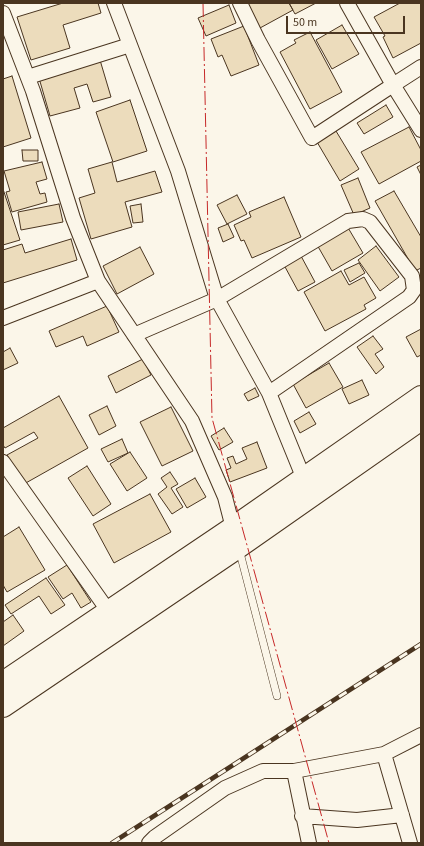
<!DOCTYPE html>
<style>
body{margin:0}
#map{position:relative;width:424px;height:846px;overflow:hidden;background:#fbf6e9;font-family:"Source Sans 3",sans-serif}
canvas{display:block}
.frame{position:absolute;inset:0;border:4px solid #4a3520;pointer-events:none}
.scale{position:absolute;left:286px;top:16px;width:119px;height:18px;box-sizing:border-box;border:2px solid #4a3520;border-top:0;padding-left:5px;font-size:12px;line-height:14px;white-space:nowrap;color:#4a3520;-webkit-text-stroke:3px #fbf6e9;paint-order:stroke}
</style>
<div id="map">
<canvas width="424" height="846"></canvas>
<div class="frame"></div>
<div class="scale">50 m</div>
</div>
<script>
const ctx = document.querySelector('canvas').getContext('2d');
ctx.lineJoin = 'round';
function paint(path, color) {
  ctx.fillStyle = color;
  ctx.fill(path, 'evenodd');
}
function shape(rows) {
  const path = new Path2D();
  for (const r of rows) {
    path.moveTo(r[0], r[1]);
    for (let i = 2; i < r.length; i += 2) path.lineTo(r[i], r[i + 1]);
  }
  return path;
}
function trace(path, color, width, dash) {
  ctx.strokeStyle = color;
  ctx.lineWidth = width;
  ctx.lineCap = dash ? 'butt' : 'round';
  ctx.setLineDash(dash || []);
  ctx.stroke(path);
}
const building = shape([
 [63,3,98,3,101,13,63,25,70,48,31,60,17,17,63,3],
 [246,3,289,3,293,10,260,28,246,3],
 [289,3,316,3,295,14,289,3],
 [400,3,421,3,421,43,393,58,383,37,385,36,374,17,400,3],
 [229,5,236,23,206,36,198,18,229,5],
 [342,25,359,54,332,69,316,40,342,25],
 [244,26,259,65,231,76,222,55,218,57,211,39,244,26],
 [310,32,342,92,310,109,280,52,296,43,294,40,310,32],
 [100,60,111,97,93,102,87,84,74,88,80,108,50,116,39,78,100,60],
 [12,76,31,138,3,147,3,79,12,76],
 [130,100,147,151,113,162,96,112,130,100],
 [386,105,393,117,364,134,357,123,386,105],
 [409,127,421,150,421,161,379,184,361,152,409,127],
 [336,131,359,169,340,181,317,142,336,131],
 [22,150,38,150,38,161,23,161,22,150],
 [42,162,47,179,36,182,40,194,45,193,47,202,12,212,6,192,10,191,4,171,42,162],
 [112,162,117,182,155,171,162,192,125,202,132,227,91,239,79,198,95,193,88,169,112,162],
 [421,165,421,175,417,167,421,165],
 [358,178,370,208,354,215,341,185,358,178],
 [3,189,20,240,3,245,3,189],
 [394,191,421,237,421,268,415,271,375,201,394,191],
 [237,195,247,214,227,224,217,205,237,195],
 [284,197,301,237,252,258,244,240,241,241,234,225,251,217,249,212,284,197],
 [59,204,63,222,21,230,18,212,59,204],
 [141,204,143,222,133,223,130,206,141,204],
 [228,224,234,237,223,242,218,228,228,224],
 [347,226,363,253,332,271,316,243,347,226],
 [71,239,77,260,3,283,3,250,22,244,25,253,71,239],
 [376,246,399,277,380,291,358,260,376,246],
 [140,247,154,274,117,294,103,266,140,247],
 [301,256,315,282,298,291,284,265,301,256],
 [359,263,365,273,350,282,344,270,359,263],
 [341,271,349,285,364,277,376,298,364,305,366,309,325,331,304,292,341,271],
 [107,306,119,332,87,346,83,336,56,347,49,331,107,306],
 [421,329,421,355,417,357,406,337,421,329],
 [373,336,383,349,375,354,384,367,376,374,357,347,373,336],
 [10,348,18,363,3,370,3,352,10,348],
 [143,359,151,375,116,393,108,376,143,359],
 [329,363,343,387,306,408,293,384,329,363],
 [362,380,369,395,349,404,342,389,362,380],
 [255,388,259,396,248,401,244,394,255,388],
 [59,396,88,448,24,484,7,455,38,438,34,432,5,448,3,445,3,428,59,396],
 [107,406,116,426,99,435,89,415,107,406],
 [171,407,193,451,162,466,140,422,171,407],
 [309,412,316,424,300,433,294,421,309,412],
 [224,428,233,442,219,450,211,436,224,428],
 [122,439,128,453,108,462,101,449,122,439],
 [257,442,267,468,230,482,226,470,231,468,227,458,233,456,236,464,247,459,242,448,257,442],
 [130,452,147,478,127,491,110,464,130,452],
 [87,466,111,504,93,516,68,478,87,466],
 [170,472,178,484,171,488,183,507,172,514,158,494,167,487,161,478,170,472],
 [195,478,206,497,187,508,176,489,195,478],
 [150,494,171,532,114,563,93,524,150,494],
 [19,527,45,570,7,592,3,585,3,537,19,527],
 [67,565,91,602,81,608,72,593,63,599,48,577,67,565],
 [46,578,65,605,51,614,39,596,11,614,5,605,46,578],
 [13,615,24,631,3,646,3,622,13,615]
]);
const lane = shape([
 [239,549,277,696]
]);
const street = shape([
 [114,3,178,171,217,299,269,393,304,479],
 [240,3,258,40,312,138,393,85,421,130],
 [347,3,393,85,421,67],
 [3,13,33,91,73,218,98,281],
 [28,77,130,45],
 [3,318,98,281,192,421,225,497,233,528],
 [134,335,217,299,348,221,363,219,370,222,412,276,414,290,409,297,269,393],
 [3,462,109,612],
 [384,754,410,843],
 [294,771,309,843],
 [302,816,357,820,402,815],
 [149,843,155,837,225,788,263,771,294,771,384,754,421,735]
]);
const primary = shape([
 [3,683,233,528,421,397],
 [3,706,238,547,421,419]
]);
const rail = shape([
 [112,843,421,644]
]);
const power = shape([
 [203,3,212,418,329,843]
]);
paint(building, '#ecdcbc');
trace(building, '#4a3520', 1);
trace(lane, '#4a3520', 8);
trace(street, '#4a3520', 16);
trace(primary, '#4a3520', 24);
trace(lane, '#fbf6e9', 7);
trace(street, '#fbf6e9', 14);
trace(primary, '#fbf6e9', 22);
trace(rail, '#4a3520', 4.5);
trace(rail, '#fbf6e9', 3, [9]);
trace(power, '#c62828', 1, [14, 3, 2, 3]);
</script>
